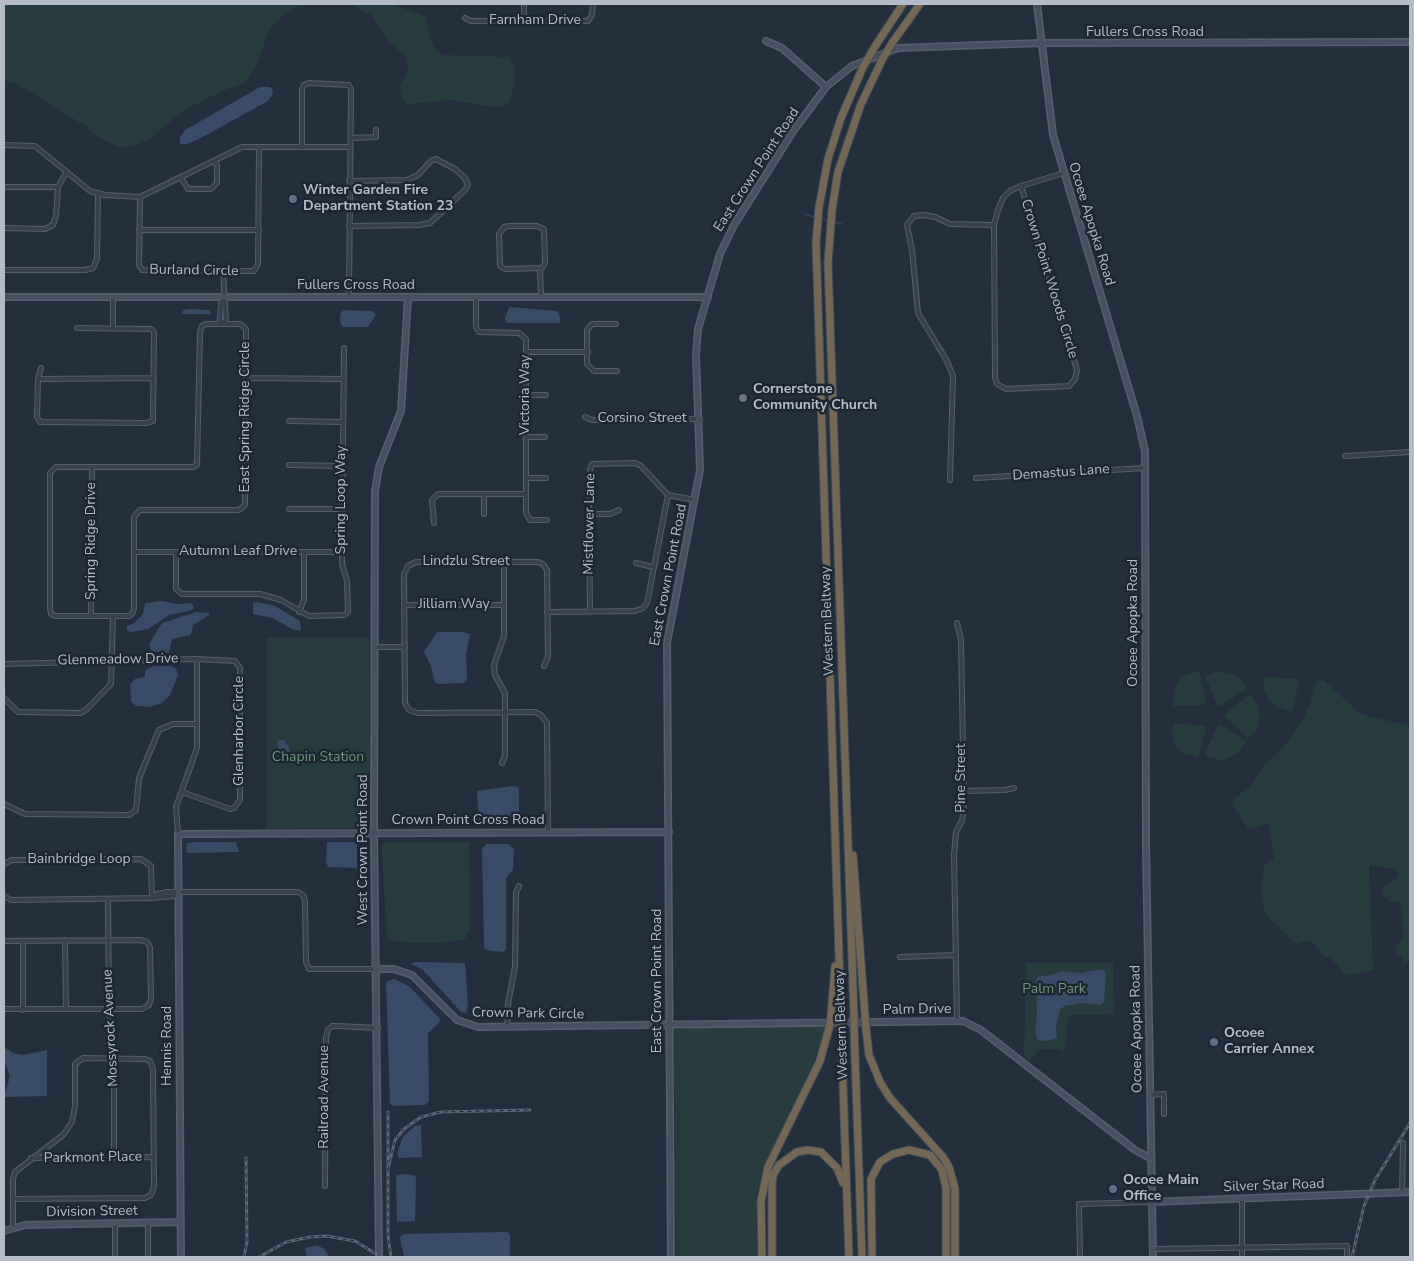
<!DOCTYPE html>
<style>
body{margin:0}
#map{position:relative;width:1414px;height:1261px;overflow:hidden;background:#242f3e;font-family:"Nunito Sans",sans-serif}
canvas{display:block}
.frame{position:absolute;inset:0;border:5px solid #b4bcc9;pointer-events:none}
</style>
<div id="map">
<canvas width="1414" height="1261"></canvas>
<div class="frame"></div>
</div>
<script>
const ctx = document.querySelector('canvas').getContext('2d');
ctx.lineJoin = 'round';
function paint(path, color) {
  ctx.fillStyle = color;
  ctx.fill(path, 'evenodd');
}
function shape(rows) {
  const path = new Path2D();
  for (const r of rows) {
    path.moveTo(r[0], r[1]);
    for (let i = 2; i < r.length; i += 2) path.lineTo(r[i], r[i + 1]);
  }
  return path;
}
function trace(path, color, width, dash) {
  ctx.strokeStyle = color;
  ctx.lineWidth = width;
  ctx.lineCap = dash ? 'butt' : 'round';
  ctx.setLineDash(dash || []);
  ctx.stroke(path);
}
function write(font, color, halo, rows, align = 'center') {
  ctx.font = font + ' "Nunito Sans",sans-serif';
  ctx.lineWidth = 5;
  ctx.setLineDash([]);
  ctx.textBaseline = 'middle';
  ctx.strokeStyle = halo;
  ctx.fillStyle = color;
  for (const [text, x, y, turn = 0] of rows) {
    ctx.save();
    ctx.translate(x, y);
    ctx.rotate((+turn || 0) * Math.PI / 180);
    ctx.textAlign = isNaN(turn) ? turn : align;
    if (halo) ctx.strokeText(text, 0, 0);
    ctx.fillText(text, 0, 0);
    ctx.restore();
  }
}
const green = shape([
 [4,4,302,4,286,12,270,28,255,69,245,83,222,91,184,110,148,140,137,145,120,148,97,136,87,127,17,84,4,80],
 [345,4,391,4,425,16,433,46,442,55,509,57,514,66,515,80,510,101,504,106,493,107,450,100,409,104,403,100,401,94,400,85,408,71,406,57,388,41,372,16,355,6],
 [267,638,369,638,369,828,267,829],
 [1219,671,1235,675,1244,683,1247,689,1220,706,1217,705,1205,676],
 [1193,672,1199,672,1206,702,1204,705,1173,706,1175,686,1181,678],
 [1263,677,1297,679,1299,681,1292,712,1278,707,1269,700,1264,689],
 [1324,680,1358,712,1368,716,1410,726,1410,961,1402,966,1402,956,1395,955,1396,946,1403,937,1401,901,1391,902,1382,894,1383,885,1394,881,1399,874,1393,869,1369,865,1373,970,1346,976,1331,958,1325,957,1310,940,1297,944,1266,916,1261,894,1264,865,1274,859,1269,823,1249,830,1232,804,1233,799,1249,788,1262,768,1282,749,1300,724,1309,707,1316,682],
 [1250,694,1258,706,1260,717,1257,729,1249,738,1225,717,1225,714],
 [1173,723,1204,726,1206,728,1198,758,1184,754,1176,746,1172,735],
 [1220,725,1247,741,1238,753,1223,760,1211,758,1205,755,1217,726],
 [386,842,469,842,470,926,465,939,448,942,422,943,392,941,387,938,382,856,382,845],
 [1026,963,1113,963,1114,1014,1068,1015,1065,1052,1058,1049,1040,1049,1029,1061,1024,1057],
 [830,1022,820,1061,768,1167,761,1201,761,1257,676,1257,674,1030,724,1025]
]);
const water = shape([
 [260,87,270,87,272,89,273,94,268,101,197,140,187,144,180,144,180,138,185,130],
 [509,307,557,311,560,317,560,323,507,323,505,319],
 [192,309,209,310,212,314,182,314,183,310],
 [344,310,372,311,376,314,368,327,344,327,341,325,340,318,341,312],
 [161,601,177,604,191,603,194,607,192,610,169,615,148,629,131,632,127,630,127,626,133,624,143,614,145,603],
 [257,602,273,605,300,621,301,631,292,629,273,618,253,614,253,603],
 [197,612,209,613,209,615,193,625,191,635,172,639,169,653,151,651,149,644,162,623],
 [437,632,463,632,470,634,466,655,467,680,463,683,438,684,435,682,431,666,424,652],
 [154,666,171,666,176,669,178,675,170,695,162,703,149,707,136,706,131,701,130,685,135,679,145,677,145,670],
 [279,740,284,740,289,747,289,762,280,756,277,744],
 [512,786,518,787,519,790,519,819,479,820,477,791],
 [192,842,236,842,239,852,187,853,186,844],
 [327,842,357,842,357,868,328,867,326,861],
 [486,844,509,844,514,849,513,870,506,878,506,950,503,952,487,950,484,948,482,849],
 [415,962,465,963,468,1004,466,1013,461,1012,423,970,411,964],
 [1103,969,1106,974,1104,1002,1101,1005,1082,1003,1064,1006,1060,1010,1056,1026,1057,1038,1048,1041,1038,1040,1035,1033,1037,1015,1036,980,1038,977,1055,974,1061,971,1081,973],
 [394,979,409,986,440,1019,439,1023,428,1033,429,1101,425,1105,393,1106,390,1103,386,982],
 [4,1047,13,1053,23,1055,47,1050,47,1096,4,1097,10,1076,4,1060],
 [421,1125,422,1157,399,1158,397,1153,403,1137,415,1126],
 [403,1174,414,1175,416,1178,415,1221,397,1222,396,1179,397,1175],
 [508,1232,510,1235,510,1257,404,1257,400,1237,404,1234],
 [318,1245,325,1250,329,1257,307,1257,305,1248]
]);
const stream = shape([
 [804,214,814,217],
 [821,218,829,221],
 [835,222,842,224]
]);
const street = shape([
 [524,4,524,21],
 [465,18,471,21,588,21,592,15,593,4],
 [351,138,376,137,376,130],
 [4,145,35,146,90,191,105,195,140,197,242,147,351,147],
 [302,147,302,89,304,85,309,83,349,85,351,90,349,297],
 [181,178,188,189,211,189,217,183,217,165,214,161],
 [349,181,407,180,418,175,431,161,436,159,455,169,465,178,468,185,465,190,430,223,419,225,349,226],
 [1021,186,1077,370,1075,379,1069,386,1006,389,997,384,995,378,994,225,998,210,1003,198,1010,191,1021,186,1064,173],
 [4,187,58,187],
 [140,197,139,265,142,270,254,271,258,264,259,147],
 [509,226,537,226,544,229,545,263,542,268,505,269,500,266,499,234,504,227,509,226],
 [4,228,45,229,53,225,56,216,58,187,66,173],
 [139,230,259,230],
 [540,269,541,297],
 [4,270,85,270,93,268,97,259,98,194],
 [223,271,226,320,223,324],
 [113,297,113,327],
 [476,297,476,327,479,332,519,333,526,339,526,513,530,520,547,520],
 [206,324,240,324,246,329,245,505,239,510,140,510,134,517,134,609,132,614,129,616,55,616,51,614,50,609,50,473,56,467,193,467,197,465,200,332,202,326,206,324],
 [223,324,220,321,221,304,223,298],
 [616,324,592,324,587,330,587,364,594,371,617,371],
 [526,352,588,352],
 [41,368,38,379,37,417,40,422,146,423,153,421,154,332,151,329,77,328],
 [247,378,343,379],
 [38,379,154,378],
 [526,395,546,395],
 [585,417,592,420,700,419],
 [289,421,343,422],
 [526,437,545,437],
 [1345,456,1410,452],
 [289,465,342,466],
 [526,478,546,478],
 [976,478,1145,468],
 [950,480,953,376,947,361,918,313,912,250,907,225,914,216,924,215,935,217,950,224,994,225],
 [289,509,342,509],
 [484,514,484,494],
 [589,514,610,514,619,510],
 [434,523,432,500,438,494,526,494],
 [134,552,342,552],
 [176,552,176,589,182,594,260,594,281,600,309,616,345,615,348,612,347,581,342,564,342,552,344,348],
 [636,563,653,567],
 [405,605,504,605],
 [590,611,589,514,590,469,592,464,635,463,641,466,668,495,695,500],
 [299,612,304,600,304,552],
 [547,612,635,611,643,608,647,603,668,495],
 [91,616,92,467],
 [957,623,961,640,964,807,962,821,956,832,954,854,957,1021],
 [375,647,405,647],
 [4,664,196,659,235,661,240,668,240,800,234,808,230,809,182,792],
 [544,666,548,657,547,570,543,564,538,562,416,562,408,566,404,574,405,703,409,710,418,713,535,712,541,715,547,723,548,833],
 [4,698,18,712,81,713,87,709,111,684,113,616],
 [502,763,505,756,505,693,495,675,494,665,504,636,504,562],
 [963,791,1005,790,1014,788],
 [4,804,25,814,129,815,136,810,139,778,159,730,173,724,197,724],
 [178,834,176,807,197,748,197,659],
 [4,864,12,860,141,859,151,866,152,898,11,900,4,896],
 [152,898,157,894,167,892,298,892,303,895,305,901,306,962,309,969,376,969],
 [152,898,174,896,178,894],
 [108,899,109,1009,114,1063,114,1157],
 [65,940,66,1009],
 [4,941,141,940,147,942,150,947,151,999,149,1005,142,1009,4,1009],
 [23,941,23,1010],
 [900,957,956,955],
 [507,1027,508,1004,515,966,516,893,519,886],
 [1150,1095,1164,1094,1164,1114],
 [31,1158,154,1157],
 [325,1186,326,1037,328,1030,332,1026,339,1026,378,1028],
 [1402,1193,1403,1143],
 [13,1199,145,1198,151,1195,154,1187,153,1069,150,1061,145,1059,83,1058,75,1064,75,1106,72,1122,63,1135,15,1172,13,1179,13,1228],
 [1242,1199,1242,1257],
 [115,1223,115,1257],
 [148,1223,148,1257],
 [1152,1249,1347,1246,1347,1257],
 [1080,1257,1079,1204,1151,1202]
]);
const secondary = shape([
 [1037,4,1053,135,1137,416,1145,451,1146,845,1153,1257],
 [766,41,782,48,826,87],
 [4,297,708,297],
 [376,969,394,969,412,975,457,1020,478,1027,963,1021,981,1030,1135,1150,1150,1158],
 [1151,1202,1410,1192],
 [4,1231,25,1225,181,1222],
 [181,1257,178,834,669,832],
 [379,1257,374,832,375,491,379,467,401,411,408,297],
 [671,1257,667,643,700,470,696,355,698,329,720,254,734,225,794,130,826,87,852,66,898,48,1041,43,1410,42]
]);
const highway = shape([
 [892,43,920,4],
 [874,48,903,4],
 [853,855,865,1016],
 [854,1016,828,263,832,210,838,172,861,104,883,58],
 [831,1017,835,966],
 [841,1017,816,243,819,207,828,159,841,118,863,67],
 [854,1027,862,1257],
 [841,1028,849,1257],
 [866,1028,869,1055,880,1082,890,1098,943,1157,949,1167,955,1189,955,1257],
 [762,1257,761,1201,768,1167,820,1061,829,1028],
 [772,1257,772,1186,773,1175,779,1165,797,1152,807,1150,821,1152,837,1168,843,1183],
 [872,1257,871,1179,880,1162,893,1154,909,1150,930,1155,942,1170,946,1188,946,1257]
]);
const rail = shape([
 [388,1112,388,1235,391,1257],
 [388,1169,395,1140,404,1129,421,1117,441,1112,530,1110],
 [244,1257,247,1242,246,1158],
 [259,1257,286,1242,310,1237,327,1236,355,1241,381,1257],
 [1352,1257,1364,1206,1375,1180,1410,1123]
]);
const highwayBridge = shape([
 [883,58,892,43],
 [863,67,874,48],
 [854,1016,854,1027],
 [865,1016,866,1028],
 [841,1017,841,1028],
 [829,1028,831,1017]
]);
const markers = [
 [293,199,5,"#5c6f8a"],
 [743,398,5,"#6b7280"],
 [1214,1042,5,"#5c6f8a"],
 [1113,1189,5,"#5c6f8a"]
];
const streetNames = [
 ["Farnham Drive",535,21],
 ["Fullers Cross Road",1145,33],
 ["East Crown Point Road",757,170,-57],
 ["Ocoee Apopka Road",1091,224,73],
 ["Burland Circle",194,271,1],
 ["Crown Point Woods Circle",1049,279,73],
 ["Fullers Cross Road",356,286],
 ["Victoria Way",526,395,-90],
 ["East Spring Ridge Circle",246,417,-90],
 ["Corsino Street",642,419],
 ["Demastus Lane",1061,473,-4],
 ["Spring Loop Way",342,500,-90],
 ["Mistflower Lane",590,524,-89],
 ["Spring Ridge Drive",92,541,-90],
 ["Autumn Leaf Drive",238,552],
 ["Lindzlu Street",466,562],
 ["East Crown Point Road",669,575,-79],
 ["Jilliam Way",454,605],
 ["Western Beltway",828,621,-92],
 ["Ocoee Apopka Road",1134,623,-90],
 ["Glenmeadow Drive",118,660,-1],
 ["Glenharbor Circle",240,731,-90],
 ["Pine Street",962,778,-90],
 ["Crown Point Cross Road",468,821],
 ["West Crown Point Road",364,850,-90],
 ["Bainbridge Loop",79,860],
 ["East Crown Point Road",658,981,-90],
 ["Palm Drive",917,1010,-1],
 ["Crown Park Circle",528,1014,1],
 ["Western Beltway",842,1025,-92],
 ["Mossyrock Avenue",111,1028,-93],
 ["Ocoee Apopka Road",1137,1029,-91],
 ["Hennis Road",168,1046,-90],
 ["Railroad Avenue",325,1097,-90],
 ["Parkmont Place",93,1158,-1],
 ["Silver Star Road",1274,1186,-2],
 ["Division Street",92,1212,-1]
];
const poiNames = [
 ["Winter Garden Fire",303,191],
 ["Department Station 23",303,207],
 ["Cornerstone",753,390],
 ["Community Church",753,406],
 ["Ocoee",1224,1034],
 ["Carrier Annex",1224,1050],
 ["Ocoee Main",1123,1181],
 ["Office",1123,1197]
];
const parkNames = [
 ["Chapin Station",318,758],
 ["Palm Park",1054,990]
];
paint(green, '#263c3f');
paint(water, '#394c67');
trace(stream, '#394c67', 1);
trace(street, '#565f6c', 6);
trace(secondary, '#565f6c', 8);
trace(highway, '#434c59', 9);
trace(street, '#38414e', 4);
trace(secondary, '#465061', 5);
trace(highway, '#746855', 7);
trace(rail, '#5a6575', 3);
trace(rail, '#1d2633', 1, [4]);
trace(highwayBridge, '#434c59', 9, []);
trace(highwayBridge, '#746855', 7);
for (const [x, y, r, color] of markers) {
  const dot = new Path2D();
  dot.arc(x, y, r, 0, 2 * Math.PI);
  ctx.fillStyle = color;
  ctx.fill(dot);
  trace(dot, '#1d2633', 2);
}
write('14px', '#b4bcc9', '#1d2633', streetNames);
write('bold 14px', '#b4bcc9', '#1d2633', poiNames, 'left');
write('14px', '#6b9a76', '#1d2633', parkNames);
</script>
